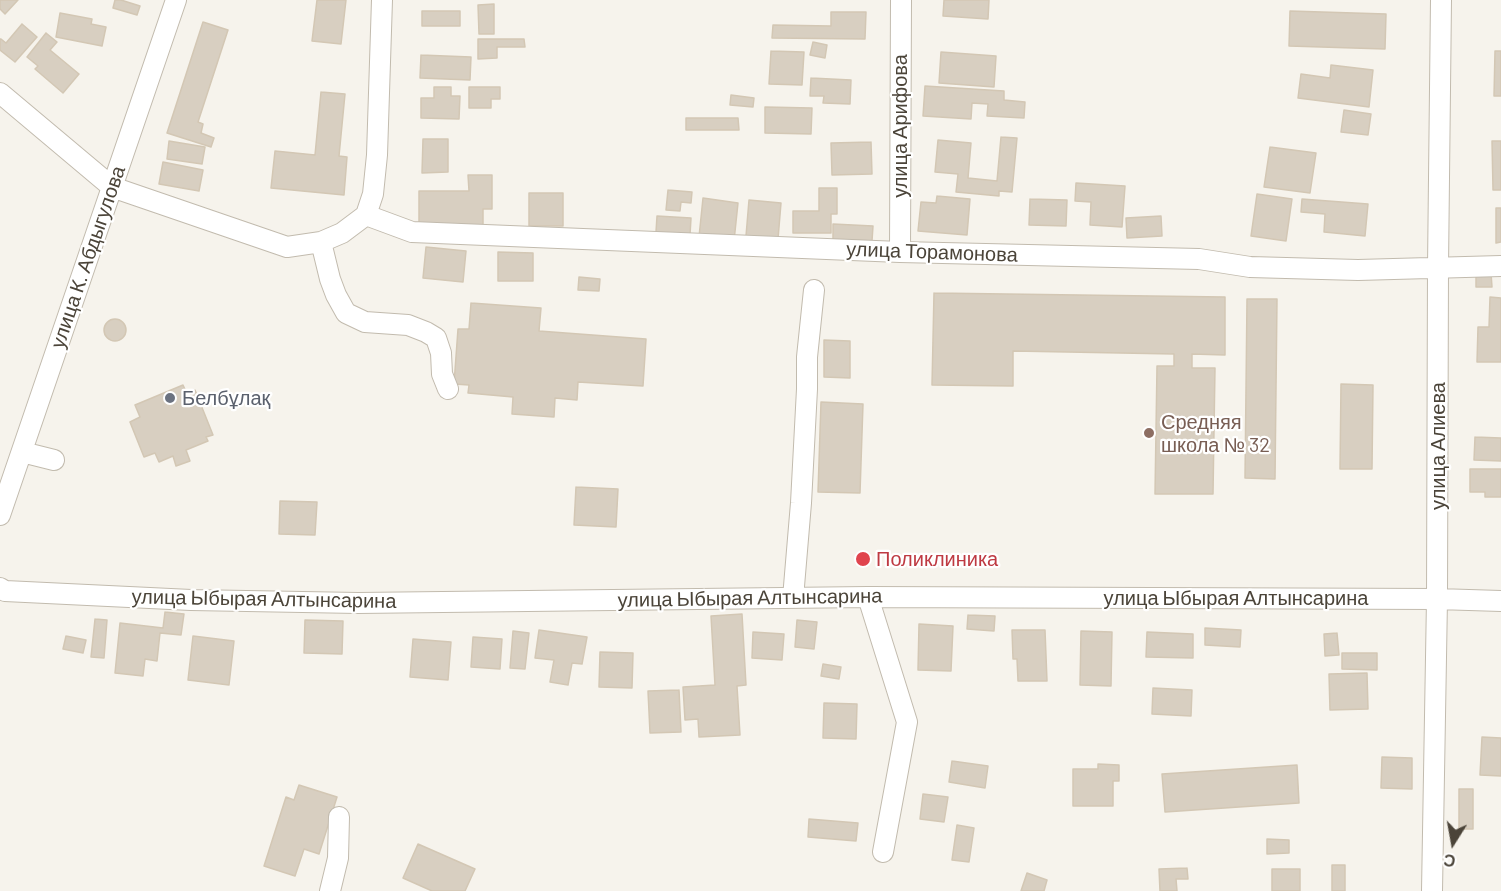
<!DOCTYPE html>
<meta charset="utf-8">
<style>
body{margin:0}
#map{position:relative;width:1501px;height:891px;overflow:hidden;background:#f6f3ec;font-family:Barlow,sans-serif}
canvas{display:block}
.north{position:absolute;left:1423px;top:813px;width:60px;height:60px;-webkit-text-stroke:4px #fff;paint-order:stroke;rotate:191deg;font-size:16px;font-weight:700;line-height:24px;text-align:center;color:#4b4439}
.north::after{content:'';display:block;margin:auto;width:21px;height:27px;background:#4b4439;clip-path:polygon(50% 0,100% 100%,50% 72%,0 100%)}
</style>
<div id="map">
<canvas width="1501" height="891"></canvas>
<div class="north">С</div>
</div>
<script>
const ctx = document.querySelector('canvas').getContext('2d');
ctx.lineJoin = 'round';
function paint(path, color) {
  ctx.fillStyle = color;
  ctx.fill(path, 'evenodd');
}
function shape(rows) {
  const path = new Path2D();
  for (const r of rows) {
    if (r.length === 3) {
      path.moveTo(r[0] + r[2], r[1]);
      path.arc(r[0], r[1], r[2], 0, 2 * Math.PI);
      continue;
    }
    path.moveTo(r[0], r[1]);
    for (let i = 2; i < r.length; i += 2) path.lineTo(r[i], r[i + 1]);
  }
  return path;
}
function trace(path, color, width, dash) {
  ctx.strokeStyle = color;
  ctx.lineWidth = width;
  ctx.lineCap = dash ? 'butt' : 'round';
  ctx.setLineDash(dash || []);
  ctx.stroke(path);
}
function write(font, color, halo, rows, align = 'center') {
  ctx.font = font + ' Barlow,sans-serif';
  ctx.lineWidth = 4.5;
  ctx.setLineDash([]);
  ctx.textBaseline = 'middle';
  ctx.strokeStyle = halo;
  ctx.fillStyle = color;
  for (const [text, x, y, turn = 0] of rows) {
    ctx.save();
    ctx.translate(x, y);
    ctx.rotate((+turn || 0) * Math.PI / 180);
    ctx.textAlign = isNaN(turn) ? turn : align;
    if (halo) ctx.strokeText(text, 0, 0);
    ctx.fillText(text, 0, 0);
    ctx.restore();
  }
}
const building = shape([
 [0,0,18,0,5,14,0,9,0,0],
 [115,0,121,0,140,6,137,15,113,8,115,0],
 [317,0,346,0,341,44,312,41,317,0],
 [944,0,989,0,988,19,943,16,944,0],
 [494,4,494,34,479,34,478,5,494,4],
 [422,11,460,11,460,26,422,26,422,11],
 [1290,11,1386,14,1385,49,1289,46,1290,11],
 [831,12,866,12,865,39,772,38,773,25,831,26,831,12],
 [60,13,92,19,91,24,106,27,102,46,56,37,60,13],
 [203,22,228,30,198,122,203,124,201,133,214,138,211,147,167,133,203,22],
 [22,24,37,37,15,62,0,50,0,39,1,39,6,43,22,24],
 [46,33,57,42,50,50,79,74,63,93,35,69,38,66,27,57,46,33],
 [478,39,524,39,525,47,497,47,497,58,478,59,478,39],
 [813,42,827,45,825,58,810,55,813,42],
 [771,51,804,52,802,85,769,84,771,51],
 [1495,51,1501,51,1501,96,1494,96,1495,51],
 [941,52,996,56,994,87,939,83,941,52],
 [421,55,471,57,470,80,420,78,421,55],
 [1331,65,1373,70,1369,107,1298,98,1301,74,1330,78,1331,65],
 [811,78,851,80,850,104,823,103,824,96,810,96,811,78],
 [925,86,1004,91,1004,100,1025,102,1024,118,987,116,988,104,972,103,971,119,923,116,925,86],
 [434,87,451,87,451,96,460,96,459,119,421,118,421,98,434,98,434,87],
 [469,87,500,87,500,99,491,99,491,108,469,108,469,87],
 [321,92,345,94,339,156,347,157,344,195,271,188,275,151,315,155,321,92],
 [731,95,754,98,753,107,730,105,731,95],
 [765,107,812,108,811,134,765,133,765,107],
 [1344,110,1371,114,1368,135,1341,132,1344,110],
 [686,118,738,118,739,130,686,130,686,118],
 [1001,137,1017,138,1012,192,999,191,999,196,956,192,958,174,935,172,938,140,971,143,968,178,997,181,1001,137],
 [423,139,448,139,448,172,422,173,423,139],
 [169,141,205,147,202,164,167,159,169,141],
 [1492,141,1501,141,1501,190,1493,190,1492,141],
 [871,142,872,174,832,175,831,143,871,142],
 [1270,147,1316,153,1310,193,1264,187,1270,147],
 [163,162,203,170,199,191,159,184,163,162],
 [468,175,492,175,492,209,483,209,483,228,419,228,419,191,469,191,468,175],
 [1076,183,1125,186,1122,227,1090,225,1091,202,1075,201,1076,183],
 [819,188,837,188,837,214,831,214,831,233,793,233,793,211,819,211,819,188],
 [668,190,692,192,691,203,681,202,680,211,666,210,668,190],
 [529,193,563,193,563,226,529,226,529,193],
 [1257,194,1292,199,1286,241,1251,236,1257,194],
 [937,196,970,199,967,235,918,231,921,202,936,203,937,196],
 [703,198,738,203,734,241,699,237,703,198],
 [1030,199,1067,200,1066,226,1029,225,1030,199],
 [1302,199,1368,204,1365,236,1324,232,1325,214,1301,212,1302,199],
 [749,200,781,203,778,239,746,236,749,200],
 [1496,208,1501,208,1501,242,1496,243,1496,208],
 [657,216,691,218,690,235,656,232,657,216],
 [1161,216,1162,236,1127,238,1126,218,1161,216],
 [833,224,873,226,872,241,833,239,833,224],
 [426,247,466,251,463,282,423,278,426,247],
 [498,252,533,253,533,281,498,281,498,252],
 [1476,273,1491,273,1492,287,1476,287,1476,273],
 [579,277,600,279,599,291,578,290,579,277],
 [934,293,1225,297,1225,355,1192,354,1192,368,1215,368,1213,494,1155,494,1157,366,1174,366,1174,354,1013,351,1013,386,932,385,934,293],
 [1490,297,1501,298,1501,362,1477,362,1478,327,1489,327,1490,297],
 [1247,299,1277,299,1275,479,1245,478,1247,299],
 [471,303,541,308,539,331,646,339,643,386,578,382,577,400,555,398,554,417,512,414,513,397,468,393,469,385,454,384,458,329,469,329,471,303],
 [115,330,11],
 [824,340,850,341,850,378,824,377,824,340],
 [1341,384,1373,385,1372,469,1340,469,1341,384],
 [183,385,187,394,195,390,213,435,206,437,208,441,186,450,190,461,176,466,173,456,159,462,155,453,144,457,130,422,140,417,135,405,183,385],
 [821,402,863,404,860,493,818,492,821,402],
 [1475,437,1501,438,1501,461,1474,460,1475,437],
 [1470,469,1501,469,1501,497,1485,497,1485,492,1470,492,1470,469],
 [576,487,618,489,616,527,574,525,576,487],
 [280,501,317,502,315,535,279,534,280,501],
 [165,612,184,614,181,635,160,633,157,661,145,659,143,676,115,673,120,623,163,628,165,612],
 [742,614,746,685,737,686,740,735,699,737,698,719,685,720,683,687,715,685,711,616,742,614],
 [968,615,995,616,994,631,967,629,968,615],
 [95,619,107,620,104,658,91,657,95,619],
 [305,620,343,621,342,654,304,653,305,620],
 [797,620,817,622,814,649,795,647,797,620],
 [919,624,953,626,951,671,918,670,919,624],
 [1205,628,1241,630,1240,647,1205,645,1205,628],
 [539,630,587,637,582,664,572,663,568,685,550,682,554,660,535,658,539,630],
 [1012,630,1045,630,1047,681,1018,681,1017,659,1013,659,1012,630],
 [513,631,529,633,525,669,510,668,513,631],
 [1081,631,1112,632,1111,686,1080,685,1081,631],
 [753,632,784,634,782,660,752,658,753,632],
 [1147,632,1193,634,1193,658,1146,657,1147,632],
 [1337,633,1339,655,1325,656,1324,634,1337,633],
 [66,636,86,640,83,653,63,649,66,636],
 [193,636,234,641,229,685,188,680,193,636],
 [473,637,502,639,500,669,471,667,473,637],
 [413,639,451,642,448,680,410,677,413,639],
 [600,652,633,653,632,688,599,687,600,652],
 [1342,653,1377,653,1377,670,1342,669,1342,653],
 [823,664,841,667,839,679,821,676,823,664],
 [1367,673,1368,709,1330,710,1329,674,1367,673],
 [1153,688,1192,690,1191,716,1152,714,1153,688],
 [679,690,681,732,650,733,648,691,679,690],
 [824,703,857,704,856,739,823,738,824,703],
 [1482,737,1501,738,1501,776,1480,775,1482,737],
 [1382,757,1412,758,1412,789,1381,788,1382,757],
 [952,761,988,766,985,788,949,782,952,761],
 [1098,764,1119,765,1119,781,1113,781,1113,806,1073,806,1073,769,1098,769,1098,764],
 [1297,765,1299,803,1165,812,1162,774,1297,765],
 [299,785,337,797,319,854,304,849,295,876,264,866,286,797,294,800,299,785],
 [1459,789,1473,789,1473,829,1459,829,1459,789],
 [923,794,948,797,944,822,920,819,923,794],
 [809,819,858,823,856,841,808,837,809,819],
 [957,825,974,828,969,862,952,860,957,825],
 [1267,839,1289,840,1289,853,1267,854,1267,839],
 [418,844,475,869,465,891,432,891,403,878,418,844],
 [1332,865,1345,865,1345,891,1332,891,1332,865],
 [1187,868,1188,879,1176,879,1177,891,1160,891,1159,869,1187,868],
 [1272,869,1300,869,1300,891,1272,891,1272,869],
 [1027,873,1047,880,1044,891,1021,891,1027,873]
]);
const minor = shape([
 [0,93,112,187,287,247,321,242,342,233,366,215,373,194,377,155,382,0],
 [366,215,412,232,900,252,1199,259,1250,267,1358,270,1501,266],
 [321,242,330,279,336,295,346,313,365,322,408,325,426,332,436,338,441,353,442,374,448,389],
 [900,252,901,0],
 [22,452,54,460],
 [0,515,176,0],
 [0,588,5,591,191,600,358,603,868,597,1437,599,1501,601],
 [868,597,907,722,883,852],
 [793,598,801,503,807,389,807,357,814,290],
 [330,891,338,858,339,817],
 [1432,891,1437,599,1438,267,1441,0]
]);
const markers = [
 [170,398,6,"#6b7280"],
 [1149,433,6,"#8d6e63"],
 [863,559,8,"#e0444e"]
];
const streetNames = [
 ["улица Арифова",900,126,-90],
 ["улица Торамонова",932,252,2],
 ["улица К. Абдыгулова",88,257,-71],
 ["улица Алиева",1438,446,-90],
 ["улица Ыбырая Алтынсарина",750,598,-1],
 ["улица Ыбырая Алтынсарина",1236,598],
 ["улица Ыбырая Алтынсарина",264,599,1]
];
const worshipNames = [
 ["Белбұлақ",182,398]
];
const educationNames = [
 ["Средняя",1161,422],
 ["школа № 32",1161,445]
];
const healthNames = [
 ["Поликлиника",876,559]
];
paint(building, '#d8cfc1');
trace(building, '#d3c7b4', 1.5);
trace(minor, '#c2bbae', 22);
trace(minor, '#fff', 20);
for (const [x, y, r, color] of markers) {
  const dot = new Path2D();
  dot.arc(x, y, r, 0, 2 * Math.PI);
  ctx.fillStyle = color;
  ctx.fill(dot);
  trace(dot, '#fff', 2);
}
write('20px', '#4b4439', '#fff', streetNames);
write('20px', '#5b616d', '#fff', worshipNames, 'left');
write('20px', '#785e54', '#fff', educationNames, 'left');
write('20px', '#be3a42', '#fff', healthNames, 'left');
</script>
